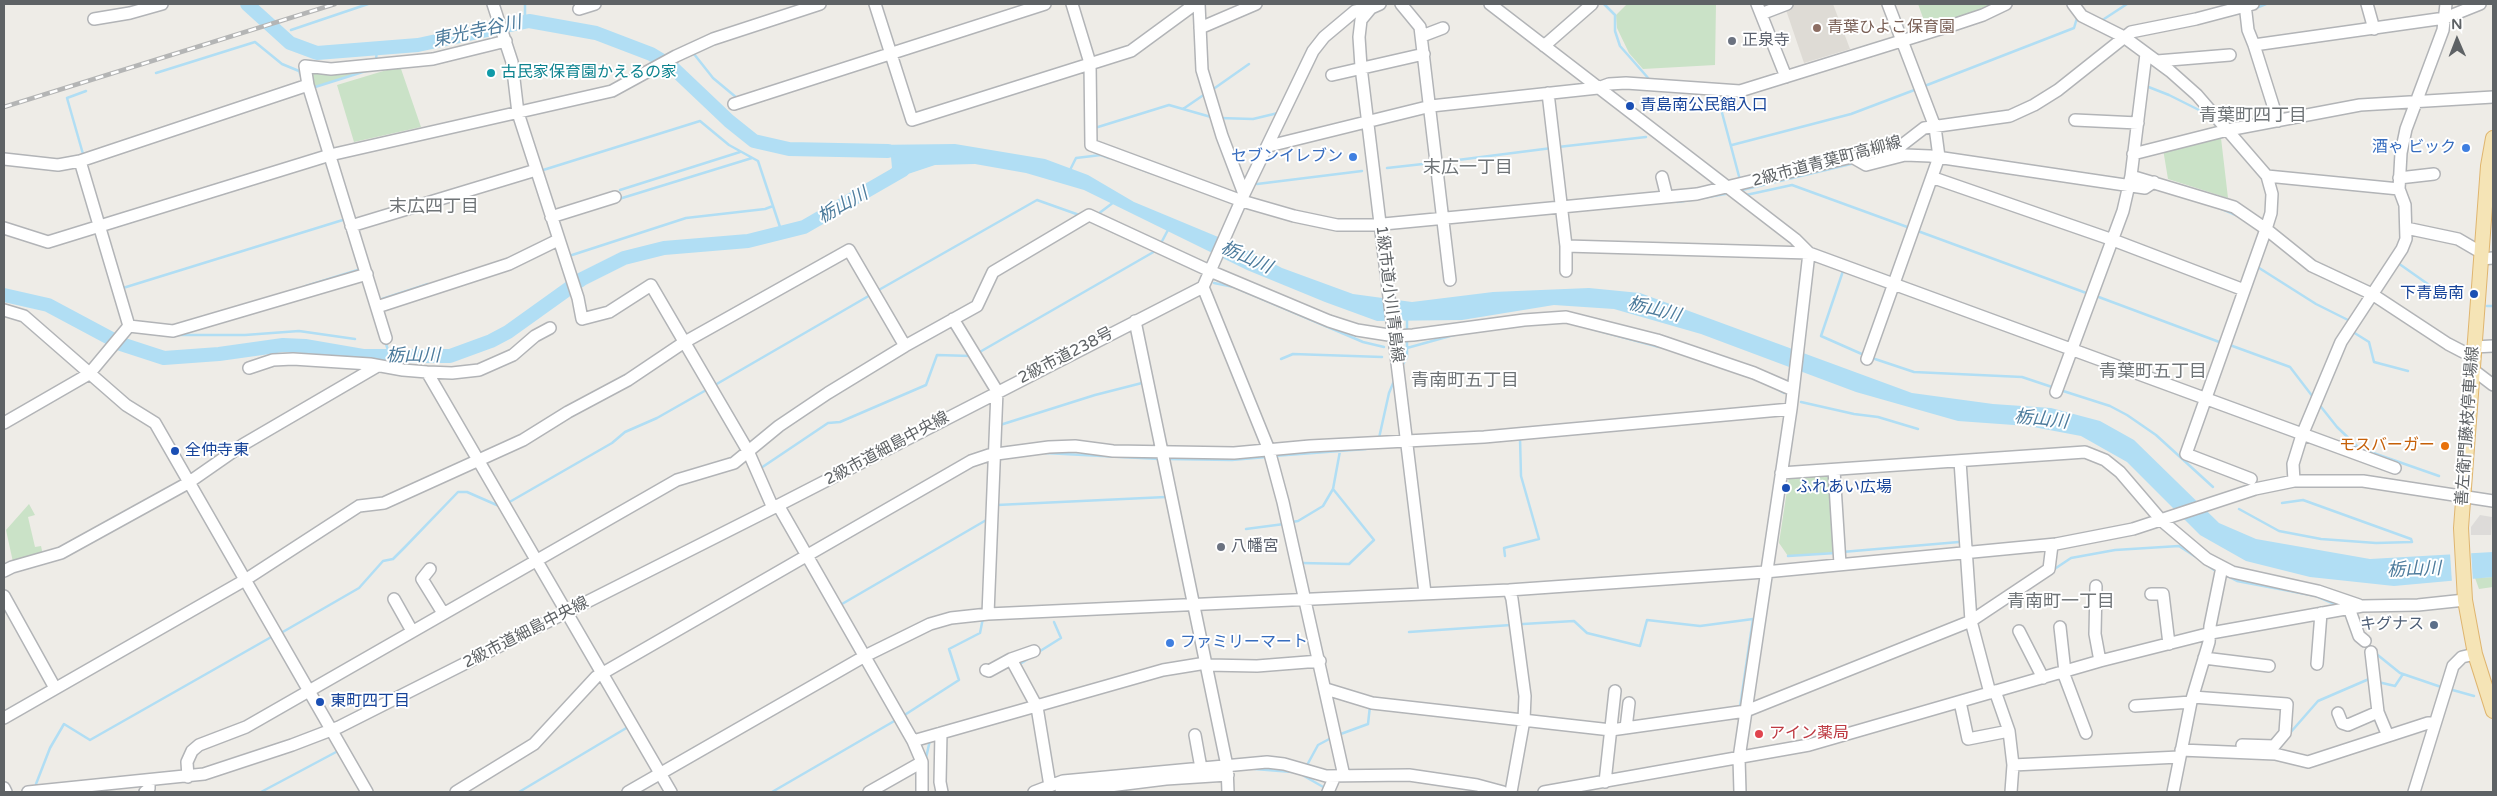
<!DOCTYPE html>
<meta charset="utf-8">
<style>
body{margin:0}
#map{position:relative;width:2497px;height:796px;overflow:hidden;background:#eeece7;font-family:"Varela Round",sans-serif}
canvas{display:block}
.frame{position:absolute;inset:0;border:5px solid #5e6265;pointer-events:none}
.north{position:absolute;left:2432px;top:15px;width:50px;height:50px;-webkit-text-stroke:4px #fff;paint-order:stroke;rotate:359deg;font-size:14px;font-weight:700;line-height:20px;text-align:center;color:#5e6265}
.north::after{content:'';display:block;margin:auto;width:18px;height:22px;background:#5e6265;clip-path:polygon(50% 0,100% 100%,50% 72%,0 100%)}
</style>
<div id="map">
<canvas width="2497" height="796"></canvas>
<div class="frame"></div>
<div class="north">N</div>
</div>
<script>
const ctx = document.querySelector('canvas').getContext('2d');
ctx.lineJoin = 'round';
function paint(path, color) {
  ctx.fillStyle = color;
  ctx.fill(path, 'evenodd');
}
function shape(rows) {
  const path = new Path2D();
  for (const r of rows) {
    path.moveTo(r[0], r[1]);
    for (let i = 2; i < r.length; i += 2) path.lineTo(r[i], r[i + 1]);
  }
  return path;
}
function trace(path, color, width, dash) {
  ctx.strokeStyle = color;
  ctx.lineWidth = width;
  ctx.lineCap = dash ? 'butt' : 'round';
  ctx.setLineDash(dash || []);
  ctx.stroke(path);
}
function write(font, color, halo, rows, align = 'center') {
  ctx.font = font + ' "Varela Round","Noto Sans JP",sans-serif';
  ctx.lineWidth = 4;
  ctx.setLineDash([]);
  ctx.textBaseline = 'middle';
  ctx.strokeStyle = halo;
  ctx.fillStyle = color;
  for (const [text, x, y, turn = 0] of rows) {
    ctx.save();
    ctx.translate(x, y);
    ctx.rotate((+turn || 0) * Math.PI / 180);
    ctx.textAlign = isNaN(turn) ? turn : align;
    if (halo) ctx.strokeText(text, 0, 0);
    ctx.fillText(text, 0, 0);
    ctx.restore();
  }
}
const industrial = shape([
 [2480,515,2492,517,2491,535,2471,535,2471,527]
]);
const education = shape([
 [1794,4,1833,4,1850,49,1804,63,1785,7]
]);
const green = shape([
 [1627,4,1716,4,1715,65,1643,69,1629,53,1617,28,1616,15],
 [1918,4,1993,4,1978,12,1926,26],
 [400,66,421,127,354,142,337,85],
 [372,69,314,88,308,71],
 [2221,138,2228,198,2168,179,2163,149],
 [1833,473,1837,552,1788,556,1779,543,1789,477],
 [29,504,35,515,28,517,35,547,41,546,43,555,13,562,6,530],
 [2493,577,2493,587,2479,589,2475,578]
]);
const water = shape([
 [955,144,1045,159,1088,175,1134,202,1235,244,1282,268,1353,294,1412,302,1493,292,1589,288,1640,293,1912,393,1993,404,2051,408,2100,421,2134,440,2219,523,2256,539,2370,559,2493,552,2493,577,2394,586,2310,577,2246,561,2200,535,2127,462,2081,436,2028,426,1958,421,1856,392,1701,334,1614,309,1554,305,1462,320,1377,321,1325,302,1247,270,1084,190,1026,173,975,164,935,165,887,181,885,174,892,168,891,157,872,153,870,145]
]);
const pier = shape([
 [2471,551,2473,581,2452,583,2450,553]
]);
const stream = shape([
 [1604,4,1615,15,1615,31,1620,46,1649,79],
 [2256,8,2266,4],
 [2220,18,2243,12],
 [2101,21,2127,4],
 [525,22,525,4],
 [291,30,368,4],
 [694,54,713,78,737,98],
 [376,60,377,49],
 [156,73,255,42,282,64,299,71,302,79],
 [2146,86,2169,95,2207,114],
 [1922,87,2074,28,2077,18],
 [312,88,369,70],
 [1212,90,1249,64],
 [1717,94,1740,180],
 [1183,109,1205,94],
 [1219,118,1253,119,1278,113],
 [1098,127,1169,105,1211,117],
 [1732,145,1851,114,1917,89],
 [1558,147,1646,137],
 [85,154,83,154,67,98,86,91],
 [1442,162,1552,148],
 [1135,167,1151,173],
 [1387,168,1432,163],
 [1070,170,1076,158,1101,155,1109,158],
 [540,171,700,121,729,145,758,161,782,233],
 [2114,178,2126,180],
 [1257,184,1362,171],
 [620,190,740,152],
 [1738,191,1855,163],
 [1745,194,1746,195,1792,185,1910,228],
 [1702,198,1731,193],
 [619,199,752,158],
 [1677,202,1691,200],
 [2222,209,2238,216],
 [1098,214,1114,202],
 [1915,230,2089,294],
 [1160,245,1169,228],
 [569,256,686,218,765,209,773,206],
 [2398,263,2449,299],
 [2256,266,2316,304,2348,320,2349,323],
 [1843,271,1821,336,1864,355],
 [1214,283,1234,287,1363,342,1384,347],
 [306,286,361,269],
 [123,288,346,219],
 [877,291,1037,200,1082,216],
 [2096,296,2222,343],
 [379,300,428,284],
 [2487,306,2493,306],
 [1407,319,1407,331],
 [1592,329,1659,347],
 [2353,332,2369,342,2374,362,2408,371],
 [176,335,245,335,299,331,355,339],
 [385,341,390,356],
 [2227,344,2290,367,2313,397],
 [1407,348,1461,333],
 [978,353,1157,250],
 [1872,358,1914,372,2022,377,2055,388],
 [1281,359,1293,354,1382,357],
 [1401,368,1407,357,1407,339],
 [715,385,872,294],
 [1777,389,1784,393],
 [2060,390,2110,406,2127,415,2156,435,2213,487],
 [1801,402,1854,414,1878,417,1918,429],
 [2318,403,2337,427,2359,448,2439,476],
 [1000,425,1095,395,1142,383,1144,385],
 [1379,438,1389,393,1394,381],
 [1045,453,1159,459],
 [1274,456,1366,449],
 [1167,459,1232,460,1266,457],
 [761,468,828,423,840,422,926,385,937,355,971,356],
 [506,504,612,443,625,432,657,418,708,389],
 [997,505,1166,497],
 [2239,509,2279,531,2321,539,2376,543,2412,542,2411,539,2303,500,2282,503],
 [1292,522,1298,521,1323,506,1333,489,1340,451],
 [1246,529,1284,524],
 [1842,552,1959,542],
 [1505,556,1504,548,1539,539,1521,476,1520,438],
 [1788,556,1836,553],
 [1301,563,1349,564,1374,540,1333,489],
 [2207,565,2217,572],
 [2053,570,2071,558,2115,550,2179,546,2199,559],
 [2225,575,2237,581,2316,596,2337,605],
 [842,604,988,519],
 [1523,624,1574,621,1587,633,1640,646,1647,620,1700,626,1753,619,1740,707],
 [1409,632,1511,625],
 [281,633,359,588,383,561,393,559,405,547,458,492,467,492,499,506],
 [2374,652,2400,673,2444,688],
 [1037,653,1061,638,1054,622],
 [1021,666,1020,664,1028,659],
 [2378,682,2395,686,2403,674],
 [2449,689,2474,696],
 [903,716,959,680,949,649,980,633,983,618],
 [2290,733,2318,701,2369,679],
 [1338,735,1368,724,1370,706],
 [926,758,930,740],
 [1306,767,1318,745,1333,737],
 [1255,769,1292,772],
 [1304,776,1325,788],
 [36,784,50,748,64,724,90,740,273,636],
 [261,792,338,751],
 [519,792,628,727],
 [772,792,896,720]
]);
const river = shape([
 [247,4,290,43,317,53,418,45,529,21,596,33,651,54,671,66,729,121,754,141,789,149,888,151],
 [4,295,48,305,121,344,164,358,219,354,283,345,305,346,363,356,450,356,491,341,508,332,582,279,624,258,664,248,748,241,804,227,903,170]
]);
const minor = shape([
 [493,4,512,62,518,113,578,298,582,319,609,312,651,285,748,451,773,508],
 [875,4,912,120,1131,51,1195,4],
 [1072,4,1090,63,1091,145,1242,201,1294,216,1337,225,1373,225,1697,194,1902,145,1924,128,2010,116,2034,105,2058,90,2131,32,2196,19,2253,4],
 [1199,4,1202,70,1222,136,1244,194],
 [1380,4,1371,8,1361,20,1359,37,1361,67,1425,593],
 [1401,4,1420,27,1450,280],
 [1490,4,1795,239,1809,253],
 [1757,4,1786,77],
 [2073,4,2082,16,2124,37,2170,71,2197,95,2267,176,2272,194,2271,213,2266,229,2186,454,2251,479],
 [2245,4,2248,30,2254,45,2445,18,2480,4],
 [2367,4,2374,29],
 [579,9,595,4],
 [1761,14,1787,4],
 [94,19,130,13,162,4],
 [1200,28,1256,4],
 [1422,36,1443,28],
 [2254,45,2278,121],
 [1544,46,1592,4],
 [2157,61,2230,55],
 [1332,75,1424,54],
 [1548,93,1566,246,1566,271],
 [734,104,1045,4],
 [2075,120,2138,123],
 [1269,146,1431,106,1598,88,1609,84,1626,83,1740,91,1956,24,1983,15,2006,4],
 [2133,154,2228,130,2360,105,2493,97],
 [1852,157,1866,165,1905,155,1930,156,2145,188,2154,182],
 [4,159,58,165,80,161,308,85],
 [80,161,129,326],
 [2131,176,2234,207,2266,229,2312,266,2372,294,2448,344,2473,357],
 [2267,176,2399,189],
 [1662,177,1667,197],
 [1934,178,2113,240,2244,290],
 [2399,178,2434,174],
 [551,217,615,197],
 [351,226,536,170],
 [4,228,48,242,330,155,612,91,676,56,713,39,820,4],
 [2406,228,2458,239,2482,253],
 [1566,246,1809,253,2395,468],
 [2481,259,2493,258],
 [1203,287,1269,450,1283,502,1344,776],
 [377,307,509,264,558,240],
 [4,310,24,316,126,405,155,423,367,792],
 [953,319,997,391,988,614],
 [1135,321,1227,766,1228,792],
 [129,326,173,331,367,274],
 [386,338,308,85,305,66,331,69,433,59,506,41],
 [2474,347,2493,346],
 [1867,359,1939,157,1935,127,1888,4],
 [249,368,273,360,293,359,370,364,403,370,427,372,452,373,479,370,513,355,535,336,550,328],
 [2472,369,2493,385],
 [427,372,671,792],
 [2056,392,2123,211,2131,176,2146,54],
 [4,423,89,374,129,326],
 [1960,461,1971,621,1990,693],
 [1834,470,1840,564],
 [1781,473,2085,452,2105,460,2120,472,2162,521,2207,559,2232,572,2318,591,2359,605],
 [2294,481,2293,464,2302,435,2341,342,2402,249,2406,239,2405,205,2399,189,2401,153,2406,129,2443,30,2446,4],
 [778,505,913,741,922,762,922,792],
 [430,569,422,579,443,613],
 [4,571,12,567,61,553,188,483,244,444,376,367],
 [2096,586,2095,634,2100,661],
 [1509,590,1512,599,1525,696,1524,720,1511,792],
 [2151,594,2163,594,2169,644],
 [4,596,55,688],
 [394,599,412,631],
 [2349,608,2359,636,2365,641],
 [2060,627,2065,672],
 [2019,631,2043,678],
 [2371,652,2378,712,2388,736],
 [2204,658,2269,666],
 [1011,659,1037,707,1050,786],
 [2317,664,2321,613],
 [1207,665,1257,666,1320,661],
 [986,670,989,671,1011,659,1034,651],
 [2063,672,2086,733],
 [1326,689,1372,703,1611,730,1746,711,1971,621,2049,569,2052,545],
 [1995,691,2009,731,2013,765,2011,792],
 [2193,697,2287,704,2285,733,2274,746,2242,745],
 [1960,702,1968,739,2009,731],
 [2135,706,2191,702],
 [2338,713,2342,723,2348,725,2378,712],
 [4,718,245,580,359,506,384,503,523,440,568,412,628,380,683,343,849,250,905,346],
 [1626,728,1629,703],
 [941,733,940,782,942,792],
 [1195,735,1201,768],
 [913,741,1163,670,1206,663],
 [2181,750,2275,754,2308,762,2428,723,2435,723],
 [2013,765,2179,757],
 [188,777,187,762,192,751,199,745,246,727,677,480,734,463,779,426,828,393,905,346,977,306,993,272,1089,215,1210,271,1329,321,1357,330,1395,336,1413,335,1524,320,1566,317,1657,340,1754,373,1793,390],
 [1605,782,1615,691],
 [4,788,6,792],
 [28,792,204,774,292,745,339,727,773,508,1203,287,1244,194,1313,51,1324,37,1355,11,1371,8],
 [145,792,149,789,149,781],
 [456,792,534,744,596,677,971,461,989,455,1049,447,1075,446,1113,451,1234,453,1310,446,1484,437,1791,409],
 [628,792,865,656,930,624,951,618,988,614,1509,590,1765,572,2056,544,2133,529,2255,489,2294,481,2363,481,2493,501],
 [869,792,922,762],
 [1034,792,1063,781,1267,762,1284,764,1326,776,1409,775,1477,785,1503,792],
 [1061,792,1166,779,1228,775],
 [1328,792,1335,776],
 [1544,792,1809,745,2100,661,2211,633,2362,606,2418,605,2465,600],
 [1740,792,1739,758,1791,409,1809,253],
 [2173,792,2191,702,2209,642,2210,626,2222,567],
 [2414,792,2453,666,2462,657,2475,654]
]);
const major = shape([
 [2493,138,2488,166,2461,528,2465,600,2475,654,2493,711]
]);
const rail = shape([
 [4,107,335,4]
]);
const markers = [
 [1817,28,5,"#8d6e63"],
 [1732,41,5,"#6b7280"],
 [491,73,5,"#0f9aa8"],
 [1630,106,5,"#1a4fb4"],
 [2466,148,5,"#3f7fe0"],
 [1353,157,5,"#3f7fe0"],
 [2474,294,5,"#1a4fb4"],
 [2445,446,5,"#e8710a"],
 [175,451,5,"#1a4fb4"],
 [1786,488,5,"#1a4fb4"],
 [1221,547,5,"#6b7280"],
 [2434,625,5,"#5c6f8a"],
 [1170,643,5,"#3f7fe0"],
 [320,702,5,"#1a4fb4"],
 [1759,734,5,"#e0444e"]
];
const educationNames = [
 ["青葉ひよこ保育園",1827,28]
];
const worshipNames = [
 ["正泉寺",1742,41],
 ["八幡宮",1231,547]
];
const cultureNames = [
 ["古民家保育園かえるの家",501,73]
];
const transitNames = [
 ["青島南公民館入口",1640,106],
 ["下青島南",2464,294,"right"],
 ["全仲寺東",185,451],
 ["ふれあい広場",1796,488],
 ["東町四丁目",330,702]
];
const shopNames = [
 ["酒ゃ ビック",2456,148],
 ["セブンイレブン",1343,157],
 ["ファミリーマート",1180,643,"left"]
];
const streetNames = [
 ["2級市道青葉町高柳線",1827,162,-15],
 ["1級市道小川青島線",1389,294,83],
 ["2級市道238号",1066,356,-27],
 ["善左衛門藤枝停車場線",2468,426,-86],
 ["2級市道細島中央線",887,449,-28],
 ["2級市道細島中央線",526,633,-27]
];
const foodNames = [
 ["モスバーガー",2435,446]
];
const serviceNames = [
 ["キグナス",2424,625]
];
const healthNames = [
 ["アイン薬局",1769,734]
];
const waterNames = [
 ["東光寺谷川",477,32,-12],
 ["栃山川",843,206,-29],
 ["栃山川",1246,258,24],
 ["栃山川",1654,310,14],
 ["栃山川",413,356],
 ["栃山川",2041,420,6],
 ["栃山川",2414,570,-2]
];
const neighbourhoodNames = [
 ["青葉町四丁目",2253,116],
 ["末広一丁目",1468,168],
 ["末広四丁目",434,207],
 ["青葉町五丁目",2153,372],
 ["青南町五丁目",1465,381],
 ["青南町一丁目",2061,602]
];
paint(industrial, '#dddbd9');
paint(education, '#dedbd5');
paint(green, '#cae2c7');
paint(water, '#b1def4');
paint(pier, '#eeece7');
trace(stream, '#b1def4', 2.5);
trace(river, '#b1def4', 14);
trace(minor, '#b2b4b7', 14);
trace(major, '#dfb56f', 16);
trace(minor, '#fff', 11);
trace(major, '#f5e4b6', 14);
trace(rail, '#b4b5b5', 4.5);
trace(rail, '#fff', 2.5, [8]);
for (const [x, y, r, color] of markers) {
  const dot = new Path2D();
  dot.arc(x, y, r, 0, 2 * Math.PI);
  ctx.fillStyle = color;
  ctx.fill(dot);
  trace(dot, '#fff', 2);
}
write('16px', '#785e54', '#fff', educationNames, 'left');
write('16px', '#5b616d', '#fff', worshipNames, 'left');
write('16px', '#0d838f', '#fff', cultureNames, 'left');
write('16px', '#164399', '#fff', transitNames, 'left');
write('16px', '#366cbe', '#fff', shopNames, 'right');
write('16px', '#5e6265', '#fff', streetNames);
write('16px', '#c56008', '#fff', foodNames, 'right');
write('16px', '#4e5e75', '#fff', serviceNames, 'right');
write('16px', '#be3a42', '#fff', healthNames, 'left');
write('italic 18px', '#4c7b9c', '#fff', waterNames);
write('18px', '#6f7477', '#fff', neighbourhoodNames);
</script>
